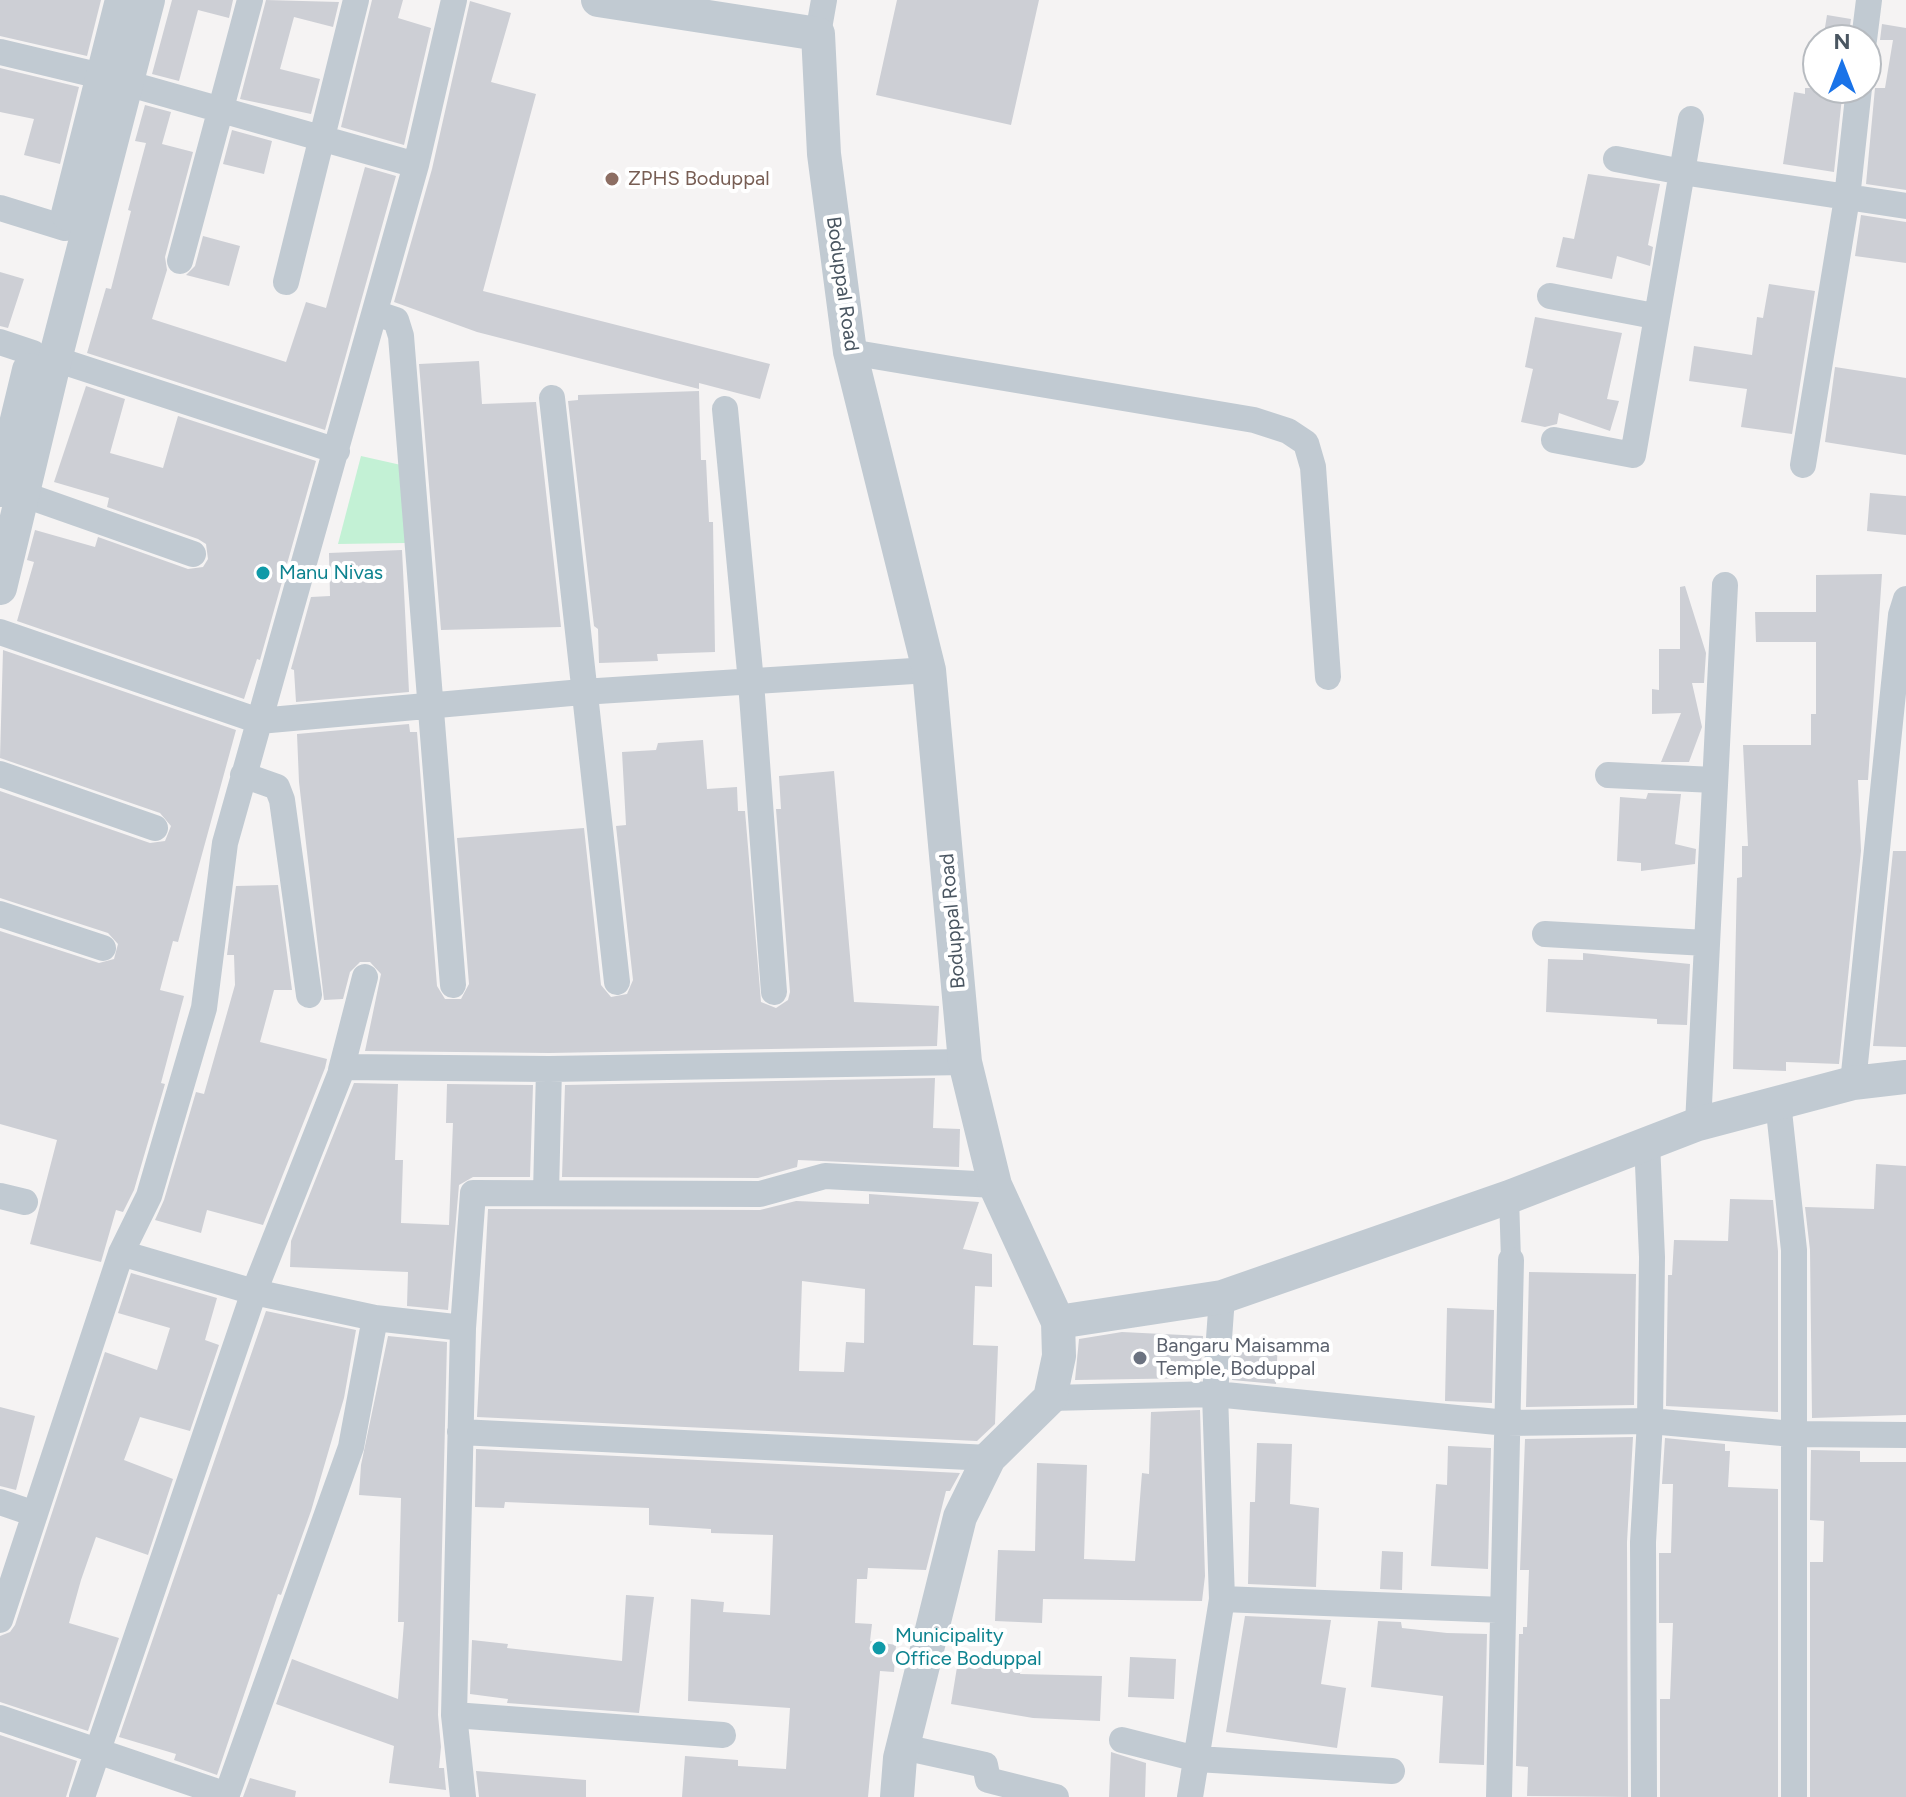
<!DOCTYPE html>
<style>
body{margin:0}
#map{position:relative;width:1906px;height:1797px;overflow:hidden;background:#f5f3f3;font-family:Figtree,sans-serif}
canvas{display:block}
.north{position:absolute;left:1802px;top:24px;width:80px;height:80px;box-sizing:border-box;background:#fff;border:2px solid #b7bbc0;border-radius:50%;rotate:0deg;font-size:22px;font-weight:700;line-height:32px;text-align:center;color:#4a5661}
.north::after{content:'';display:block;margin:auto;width:28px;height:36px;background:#1a73e8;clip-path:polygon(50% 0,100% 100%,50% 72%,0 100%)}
</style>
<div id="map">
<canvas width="1906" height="1797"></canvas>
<div class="north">N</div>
</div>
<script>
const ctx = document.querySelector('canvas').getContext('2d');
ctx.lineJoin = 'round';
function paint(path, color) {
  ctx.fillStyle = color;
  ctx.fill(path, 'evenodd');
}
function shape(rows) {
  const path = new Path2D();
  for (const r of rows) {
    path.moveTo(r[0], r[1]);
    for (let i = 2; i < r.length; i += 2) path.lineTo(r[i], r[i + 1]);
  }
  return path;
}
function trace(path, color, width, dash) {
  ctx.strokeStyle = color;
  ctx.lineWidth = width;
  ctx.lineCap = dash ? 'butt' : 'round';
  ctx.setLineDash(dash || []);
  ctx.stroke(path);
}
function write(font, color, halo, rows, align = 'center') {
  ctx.font = font + ' Figtree,sans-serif';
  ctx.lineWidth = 8;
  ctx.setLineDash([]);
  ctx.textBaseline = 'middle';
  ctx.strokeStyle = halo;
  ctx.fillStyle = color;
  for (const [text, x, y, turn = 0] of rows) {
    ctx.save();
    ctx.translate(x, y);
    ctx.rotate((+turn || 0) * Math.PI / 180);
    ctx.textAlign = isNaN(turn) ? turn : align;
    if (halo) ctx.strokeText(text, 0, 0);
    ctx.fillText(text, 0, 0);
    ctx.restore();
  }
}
const green = shape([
 [361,456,401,465,406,543,338,544]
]);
const building = shape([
 [0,0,101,0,87,56,0,36],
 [172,0,233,0,229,18,198,10,179,81,152,74],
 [266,0,339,2,333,27,294,17,280,69,320,79,311,114,240,99],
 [372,0,403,0,398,18,431,28,404,145,341,127],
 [897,0,1039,0,1011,125,876,95],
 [470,1,511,13,491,82,536,94,483,291,770,364,760,399,699,383,699,389,477,332,394,302,432,169],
 [1827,15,1851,19,1848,40,1823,40],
 [1882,24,1906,28,1906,190,1866,184,1875,88,1885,88,1893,40,1880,40],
 [0,68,79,87,60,164,24,155,34,119,0,112],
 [1805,88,1843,88,1834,172,1783,164,1794,92,1805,94],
 [145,105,171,112,162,144,193,152,165,257,167,270,152,319,286,362,306,302,326,308,365,167,396,176,325,430,87,353,106,288,111,289,131,211,128,210,146,143,135,141],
 [232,130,272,141,264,174,223,164],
 [1588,174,1660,184,1648,245,1653,247,1650,266,1617,256,1612,279,1556,267,1563,237,1574,239],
 [1861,215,1906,222,1906,263,1855,256],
 [203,236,240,246,229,286,186,275,195,266],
 [0,272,24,279,8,328,0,326],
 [1769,284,1815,291,1792,434,1741,427,1747,389,1689,381,1694,346,1752,355,1757,317,1763,318],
 [1535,317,1622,333,1607,399,1619,401,1610,431,1559,413,1557,424,1545,427,1521,422,1533,369,1525,367],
 [479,361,482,404,536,402,561,627,441,630,419,364],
 [1835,367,1906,378,1906,455,1825,442],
 [86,386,125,399,110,453,163,468,178,416,316,461,260,660,257,659,244,699,17,621,34,562,27,560,35,530,95,547,98,537,188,569,203,567,208,559,206,544,198,539,107,507,109,498,54,482],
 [699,391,701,460,706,460,709,522,713,522,715,652,657,654,658,661,599,663,598,629,594,626,568,401,578,400,578,395],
 [1870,493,1906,496,1906,535,1867,531],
 [402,550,409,692,296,702,294,670,291,669,311,597,330,596,329,553],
 [1882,574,1868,780,1858,780,1861,851,1839,1064,1786,1062,1786,1071,1733,1069,1737,878,1742,877,1742,846,1748,846,1743,745,1811,745,1811,714,1816,714,1816,642,1756,642,1755,612,1816,612,1816,575],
 [1685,586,1706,653,1704,683,1692,683,1702,727,1689,762,1661,762,1681,713,1652,714,1652,689,1659,690,1659,649,1680,649,1680,587],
 [3,650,236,730,178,942,173,941,160,990,184,996,161,1083,165,1084,134,1190,123,1212,116,1210,101,1262,30,1244,57,1140,0,1124,0,931,99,963,114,959,118,944,108,933,0,898,0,791,150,843,165,841,171,826,160,813,0,758],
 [409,724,410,732,417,732,437,986,445,999,461,999,469,984,457,838,584,828,601,985,611,997,627,994,633,980,616,826,626,825,622,752,656,750,658,743,703,740,707,789,737,787,738,811,745,811,761,1002,776,1008,788,1000,790,992,776,809,781,809,779,776,834,771,854,1002,939,1006,937,1046,549,1053,365,1051,381,974,370,962,360,962,350,972,343,999,324,1000,299,782,297,734],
 [1648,793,1681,794,1675,844,1696,849,1695,864,1641,871,1641,863,1617,861,1620,797,1646,799],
 [1893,851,1906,851,1906,1047,1873,1046],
 [278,885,292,990,274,990,260,1042,327,1059,325,1068,263,1225,207,1210,201,1233,155,1220,164,1200,196,1092,204,1094,235,985,234,955,227,955,236,886],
 [1583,953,1690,964,1687,1025,1657,1024,1657,1019,1546,1012,1548,959,1583,960],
 [935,1078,933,1128,960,1129,959,1167,798,1160,797,1167,758,1178,562,1177,565,1085],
 [354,1083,398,1084,395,1160,403,1160,401,1223,449,1225,453,1123,446,1123,447,1084,533,1085,530,1177,473,1177,459,1185,448,1310,407,1306,408,1272,290,1267,291,1241],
 [1876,1164,1906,1166,1906,1415,1812,1418,1810,1250,1805,1207,1874,1209],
 [869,1194,979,1202,963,1249,992,1254,992,1287,975,1286,973,1345,998,1346,995,1424,977,1441,477,1417,488,1209,760,1210,796,1201,869,1204],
 [802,1281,865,1289,864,1343,846,1342,844,1372,799,1371],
 [1730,1199,1773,1200,1778,1251,1778,1412,1666,1406,1668,1275,1672,1275,1674,1240,1728,1241],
 [1529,1272,1636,1274,1634,1405,1526,1407],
 [131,1273,217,1298,205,1340,219,1345,190,1431,140,1417,124,1460,173,1479,148,1555,96,1537,81,1580,69,1623,119,1638,88,1731,0,1702,0,1636,10,1632,15,1625,105,1352,157,1370,170,1328,118,1313],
 [1447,1308,1494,1310,1492,1403,1445,1401],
 [266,1311,356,1330,344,1398,311,1511,281,1595,278,1594,217,1775,174,1760,176,1754,119,1737],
 [1122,1332,1203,1336,1200,1378,1075,1380,1079,1339],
 [388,1336,447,1342,438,1715,441,1747,439,1768,444,1768,446,1790,389,1783,394,1746,276,1704,292,1659,398,1699,404,1622,398,1622,401,1498,359,1495,361,1465],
 [1235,1338,1278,1339,1276,1384,1232,1380],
 [0,1407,35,1416,16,1490,0,1486],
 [1200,1410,1205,1576,1202,1601,1043,1599,1042,1623,995,1621,998,1550,1035,1551,1037,1463,1087,1465,1084,1559,1135,1561,1142,1473,1149,1474,1151,1412],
 [1633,1437,1627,1542,1628,1797,1527,1796,1528,1767,1516,1766,1519,1634,1523,1634,1523,1627,1527,1627,1529,1570,1520,1570,1525,1439],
 [1665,1438,1725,1444,1725,1451,1730,1451,1728,1487,1778,1489,1778,1797,1660,1797,1660,1699,1670,1699,1673,1623,1659,1623,1659,1553,1671,1553,1673,1484,1662,1484],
 [1257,1443,1292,1444,1290,1504,1319,1508,1316,1587,1248,1584,1250,1502,1255,1502],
 [1448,1446,1491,1448,1488,1569,1431,1566,1436,1484,1447,1485],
 [476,1449,960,1473,950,1491,946,1491,926,1570,868,1568,867,1579,857,1579,855,1623,872,1624,870,1641,896,1645,894,1672,880,1671,868,1797,682,1797,685,1756,738,1760,738,1766,786,1769,790,1708,688,1701,691,1599,724,1602,723,1612,770,1615,773,1535,711,1533,711,1529,649,1525,649,1508,505,1502,504,1508,475,1507],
 [1811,1450,1860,1451,1860,1462,1906,1462,1906,1797,1810,1797,1810,1562,1823,1562,1824,1521,1810,1520],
 [1382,1551,1403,1552,1402,1590,1380,1589],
 [626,1595,654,1597,639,1713,507,1703,508,1699,470,1694,472,1640,508,1644,507,1648,622,1661],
 [1245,1616,1331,1620,1321,1684,1346,1688,1337,1748,1226,1732],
 [1378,1621,1401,1622,1402,1628,1447,1633,1487,1634,1484,1765,1439,1763,1443,1696,1371,1687],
 [959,1655,1022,1664,1020,1674,1102,1676,1100,1721,1033,1718,951,1704],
 [1130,1657,1176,1659,1174,1699,1128,1697],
 [0,1735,77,1761,66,1797,0,1797],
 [1111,1752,1146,1763,1145,1797,1109,1797],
 [476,1771,586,1780,586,1797,479,1797],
 [250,1778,296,1791,295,1797,243,1797]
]);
const pedestrian = shape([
 [1509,1197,1511,1260]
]);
const minor = shape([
 [818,34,824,0],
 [1864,40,1869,0],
 [0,52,101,76],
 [126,83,416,165],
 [1616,159,1682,172,1691,119],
 [0,208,65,228],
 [180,261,250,0],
 [286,282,356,0],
 [1550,296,1654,316],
 [375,313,396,320,401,336,453,985],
 [0,342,33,353],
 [850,352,1254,420,1288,431,1306,443,1313,467,1328,677],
 [55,359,337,451],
 [552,398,617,982],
 [725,409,751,682,774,992],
 [1554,440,1633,455,1682,172,1906,206],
 [1803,465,1847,198,1859,88],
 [25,495,193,554],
 [0,632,259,721,582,692,929,670],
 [0,774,155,828],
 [243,775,277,787,282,800,309,995],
 [1608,775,1714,780],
 [0,914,103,948],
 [1545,934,1706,943],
 [341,1070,365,977],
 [1853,1083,1901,615,1906,599],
 [1778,1102,1794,1250,1794,1797],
 [1698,1124,1725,585],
 [546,1193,549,1069],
 [0,1196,25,1202],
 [121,1253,254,1292,375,1318,463,1328],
 [1050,1398,1215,1394,1507,1423,1650,1421,1793,1434,1906,1435],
 [460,1432,989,1458],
 [0,1502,35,1514],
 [1222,1599,1503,1610],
 [0,1620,121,1253,149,1196,204,1008,225,843,416,165,454,0],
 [454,1715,723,1735],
 [0,1718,227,1795],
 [1122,1740,1197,1759,1392,1771],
 [903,1747,985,1765,988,1780,1056,1797],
 [82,1797,254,1292,343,1067,549,1069,965,1062],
 [226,1797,351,1447,375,1318],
 [463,1797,454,1715,463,1328,473,1193,760,1194,825,1176,995,1185],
 [1190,1797,1222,1599,1215,1394,1222,1297],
 [1499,1797,1511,1260],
 [1644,1797,1643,1542,1650,1421,1652,1257,1647,1142]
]);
const tertiary = shape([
 [598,0,818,34,824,154,850,352,929,670,965,1062,995,1185,1058,1322,1059,1356,1050,1398,989,1458,960,1517,900,1758,897,1797],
 [68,214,122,0],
 [0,490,29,370],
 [0,588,55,359,148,0],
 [1058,1322,1222,1297,1509,1197,1698,1124,1853,1083,1906,1077]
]);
const markers = [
 [612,179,8,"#8d6e63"],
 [263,573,8,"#0f9aa8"],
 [1140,1358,8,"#6b7280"],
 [879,1648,8,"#0f9aa8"]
];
const educationNames = [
 ["ZPHS Boduppal",628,179]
];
const streetNames = [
 ["Boduppal Road",842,284,82],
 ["Boduppal Road",953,921,-95]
];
const cultureNames = [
 ["Manu Nivas",279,573],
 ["Municipality",895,1636],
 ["Office Boduppal",895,1659]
];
const worshipNames = [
 ["Bangaru Maisamma",1156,1346],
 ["Temple, Boduppal",1156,1369]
];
paint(green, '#c3f1d5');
paint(building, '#cdcfd5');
trace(pedestrian, '#c1cad2', 20);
trace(minor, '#c1cad2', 26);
trace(tertiary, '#c1cad2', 34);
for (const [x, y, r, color] of markers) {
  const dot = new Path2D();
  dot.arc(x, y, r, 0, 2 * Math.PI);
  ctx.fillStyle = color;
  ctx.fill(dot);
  trace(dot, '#fff', 3);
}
write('20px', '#785e54', '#fff', educationNames, 'left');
write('20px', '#4a5661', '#fff', streetNames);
write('20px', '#0d838f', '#fff', cultureNames, 'left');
write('20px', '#5b616d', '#fff', worshipNames, 'left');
</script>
